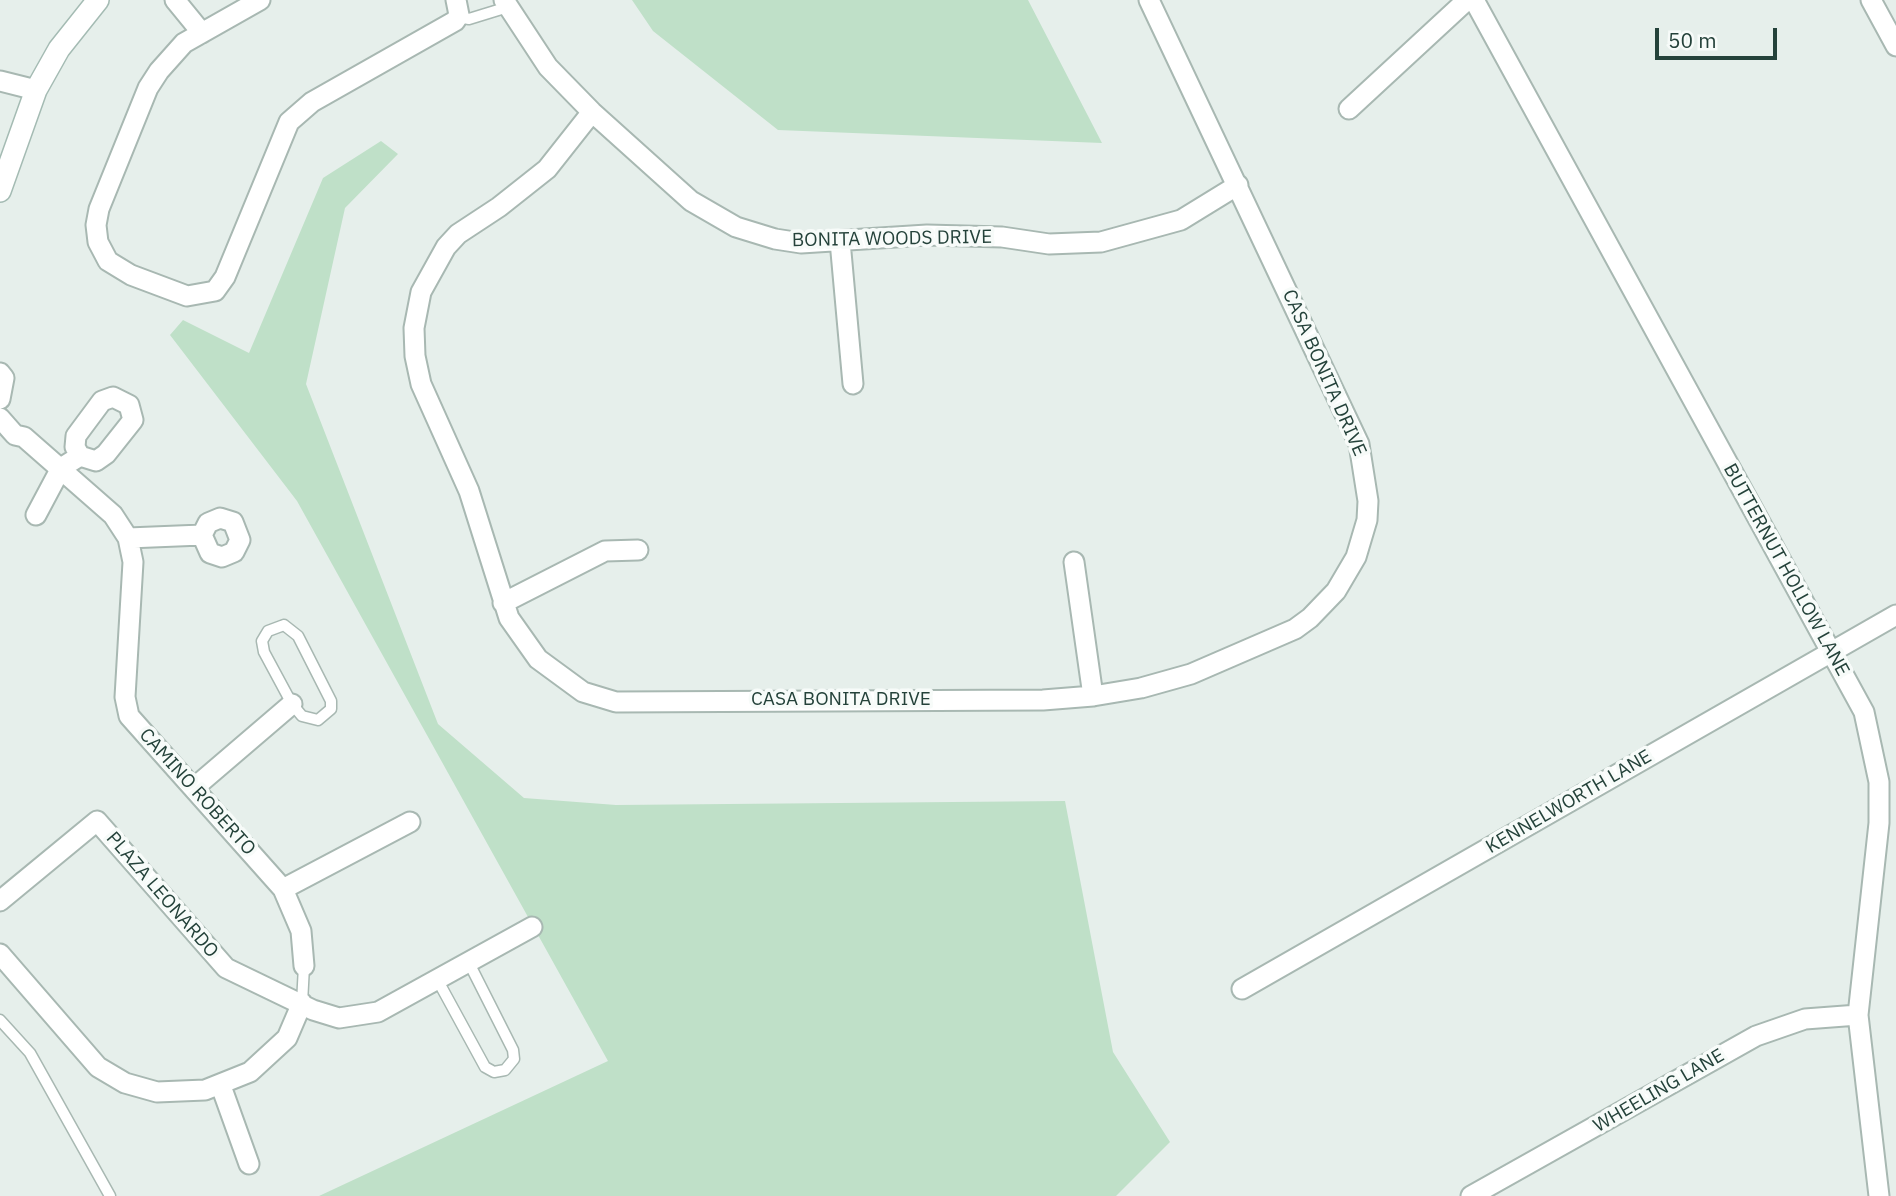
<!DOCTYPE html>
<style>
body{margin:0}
#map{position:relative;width:1896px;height:1196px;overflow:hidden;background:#e6efeb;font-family:"IBM Plex Sans",sans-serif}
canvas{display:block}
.scale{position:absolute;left:1655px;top:28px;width:122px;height:32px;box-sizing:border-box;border:4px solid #24423a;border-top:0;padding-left:9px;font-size:21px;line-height:24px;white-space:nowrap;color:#24423a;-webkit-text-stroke:5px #f7fbf9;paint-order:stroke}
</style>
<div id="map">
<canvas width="1896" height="1196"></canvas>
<div class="scale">50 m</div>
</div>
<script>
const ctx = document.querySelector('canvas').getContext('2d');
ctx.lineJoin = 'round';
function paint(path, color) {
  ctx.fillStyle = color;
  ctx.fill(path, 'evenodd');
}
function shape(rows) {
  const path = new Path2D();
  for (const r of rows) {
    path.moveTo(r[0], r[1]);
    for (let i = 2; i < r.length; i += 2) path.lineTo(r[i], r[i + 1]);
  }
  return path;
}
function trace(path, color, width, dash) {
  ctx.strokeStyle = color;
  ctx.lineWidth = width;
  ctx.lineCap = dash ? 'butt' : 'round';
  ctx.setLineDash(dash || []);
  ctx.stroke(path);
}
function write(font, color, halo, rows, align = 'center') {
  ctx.font = font + ' "IBM Plex Sans",sans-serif';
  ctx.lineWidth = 7;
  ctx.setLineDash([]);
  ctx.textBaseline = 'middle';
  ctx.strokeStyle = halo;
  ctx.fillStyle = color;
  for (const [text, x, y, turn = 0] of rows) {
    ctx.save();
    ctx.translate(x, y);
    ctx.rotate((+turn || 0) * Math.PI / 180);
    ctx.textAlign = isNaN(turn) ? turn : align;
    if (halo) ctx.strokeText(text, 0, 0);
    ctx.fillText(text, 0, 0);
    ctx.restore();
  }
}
const green = shape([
 [632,0,1028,0,1102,143,778,130,653,31],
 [381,141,398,154,345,208,306,384,438,724,524,798,616,805,1065,801,1113,1052,1170,1142,1116,1196,319,1196,608,1061,297,501,170,335,183,320,249,353,323,178]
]);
const service = shape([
 [458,17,469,19,508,7],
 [284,625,298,636,331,701,331,709,318,720,302,716,292,704,264,652,262,641,268,631,284,625],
 [437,979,485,1067,494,1072,505,1070,514,1059,513,1050,468,961],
 [302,1003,304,966],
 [0,1020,30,1053,110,1196]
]);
const minor = shape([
 [175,0,202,33],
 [260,0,184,43,159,71,148,88,99,209,96,225,98,242,108,261,131,275,187,296,215,291,225,277,289,122,312,102,455,21,459,15,456,0],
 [504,0,548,67,592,112,691,201,736,227,775,239,801,243,927,235,1002,237,1049,244,1101,242,1181,220,1238,185],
 [1474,0,1864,712,1879,782,1879,823,1858,1015,1879,1196],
 [1871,0,1896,46],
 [0,81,36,90],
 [1349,109,1467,0],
 [592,112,547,169,499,207,458,234,446,247,421,292,414,328,415,356,421,384,469,491,509,618,538,659,583,692,616,702,1043,700,1093,696,1141,688,1191,674,1295,629,1310,618,1336,591,1356,557,1367,520,1368,501,1359,444,1149,0],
 [840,241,853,384],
 [0,373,4,378,0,399],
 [0,418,15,435,24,437,113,515,128,538,133,562,125,697,129,716,283,889,301,931,304,966],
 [36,515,61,468,80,456,96,461,106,454,133,420,129,405,113,397,102,401,76,436,75,447,80,456],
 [128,538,202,535,210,553,222,557,234,552,240,540,233,522,220,518,208,523,202,535],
 [1074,562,1093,696],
 [503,603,605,551,638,550],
 [195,787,292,704],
 [283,889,410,822],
 [0,901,97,821,226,968,313,1010,339,1018,378,1012,532,927],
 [0,954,98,1067,125,1083,157,1092,205,1090,250,1072,287,1038,302,1003],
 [1242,989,1896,615],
 [221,1086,249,1164],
 [1471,1196,1756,1036,1805,1019,1858,1015]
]);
const secondary = shape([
 [0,191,36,90,59,49,98,0]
]);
const streetNames = [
 ["BONITA WOODS DRIVE",892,239,-1],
 ["CASA BONITA DRIVE",1324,373,66],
 ["BUTTERNUT HOLLOW LANE",1786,570,61],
 ["CASA BONITA DRIVE",841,700],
 ["CAMINO ROBERTO",197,792,48],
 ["KENNELWORTH LANE",1569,802,-30],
 ["PLAZA LEONARDO",162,895,49],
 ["WHEELING LANE",1659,1091,-30]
];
paint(green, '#bfe0c8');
trace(service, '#a8b8b2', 13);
trace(minor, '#a8b8b2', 23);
trace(secondary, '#a4bbb3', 24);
trace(service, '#fff', 10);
trace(minor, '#fff', 19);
trace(secondary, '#fff', 21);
write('19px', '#24423a', '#f7fbf9', streetNames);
</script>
